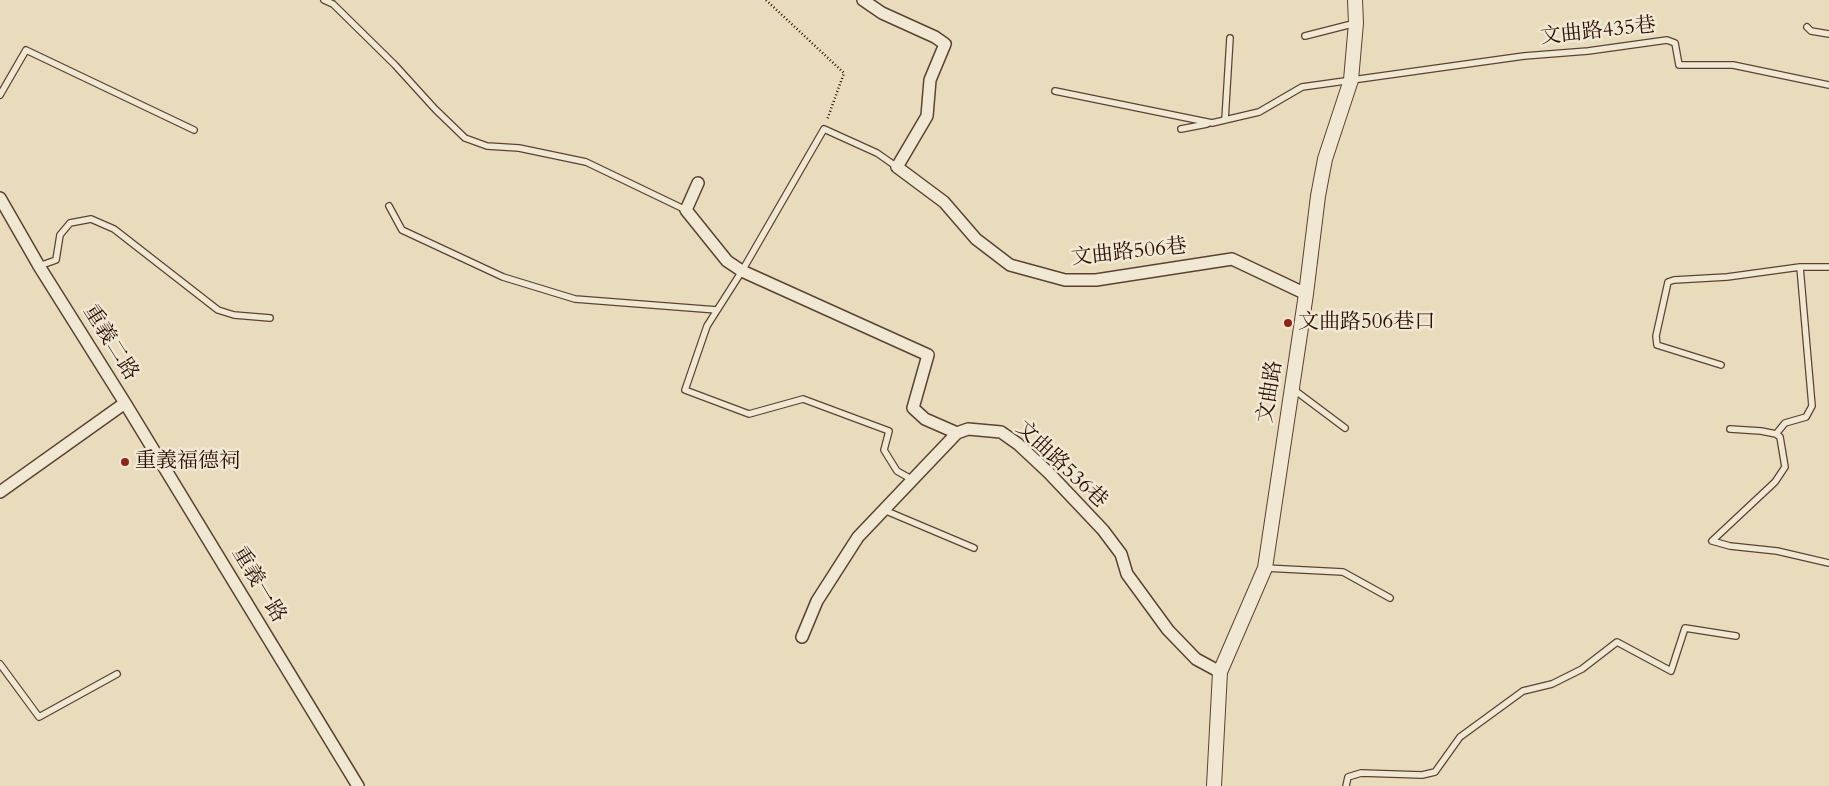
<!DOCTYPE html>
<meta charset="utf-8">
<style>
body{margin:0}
canvas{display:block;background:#e9dcbd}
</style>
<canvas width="1829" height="786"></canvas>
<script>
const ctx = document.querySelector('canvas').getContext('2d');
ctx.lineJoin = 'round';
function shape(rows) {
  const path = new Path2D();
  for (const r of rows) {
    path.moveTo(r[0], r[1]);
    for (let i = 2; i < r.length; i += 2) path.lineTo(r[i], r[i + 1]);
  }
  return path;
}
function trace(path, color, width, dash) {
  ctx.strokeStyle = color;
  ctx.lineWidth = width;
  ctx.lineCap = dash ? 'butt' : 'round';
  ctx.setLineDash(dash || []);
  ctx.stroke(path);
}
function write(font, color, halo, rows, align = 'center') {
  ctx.font = font + ' Cardo,"Noto Serif TC",serif';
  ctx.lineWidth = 5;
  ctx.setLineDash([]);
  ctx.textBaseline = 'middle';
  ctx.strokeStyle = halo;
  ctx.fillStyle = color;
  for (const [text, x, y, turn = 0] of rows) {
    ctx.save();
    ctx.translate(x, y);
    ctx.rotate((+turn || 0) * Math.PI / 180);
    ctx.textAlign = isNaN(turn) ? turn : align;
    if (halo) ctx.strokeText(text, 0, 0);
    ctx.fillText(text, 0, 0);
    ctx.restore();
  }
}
const path = shape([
 [766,0,844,73,827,120]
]);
const service = shape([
 [324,0,333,4,395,65,435,109,465,138,487,146,519,148,586,162,686,210],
 [1807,27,1811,31,1829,34],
 [1305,36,1356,23],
 [1055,91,1212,123,1259,112,1302,87,1524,56,1588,51,1667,40,1675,43,1679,65,1733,65,1829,85],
 [0,95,26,50,194,130],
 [1225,120,1230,38],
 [1181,129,1207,124],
 [897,167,877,153,824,129,742,271,707,326,685,390,749,414,803,399,889,431,884,450,897,471,913,480],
 [389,206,402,230,503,277,575,299,717,310],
 [39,266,56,260,60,235,70,223,91,219,114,229,218,310,234,315,270,318],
 [1721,365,1657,345,1656,336,1668,282,1674,280,1727,277,1800,267,1829,267],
 [1293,389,1345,428],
 [1730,429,1761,431,1776,434,1780,437,1785,467,1775,482,1712,541,1730,546,1777,551,1829,563],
 [1776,434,1785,423,1806,417,1812,406,1800,267],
 [884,510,974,548],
 [1265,568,1343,572,1390,598],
 [0,664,39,717,117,674],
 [1346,786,1348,777,1361,773,1422,775,1435,772,1460,737,1523,691,1552,684,1582,669,1617,642,1671,671,1685,628,1736,636]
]);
const minor = shape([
 [863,0,882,13,935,37,945,44,930,80,927,116,897,167,944,202,976,239,1010,265,1065,280,1096,280,1232,259,1306,294],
 [698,183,686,210,727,261,742,271,928,355,913,408,925,419,957,433,968,429,1001,432,1018,444,1049,473,1103,530,1121,554,1127,574,1168,630,1196,659,1220,672],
 [0,198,39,266,125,403,358,786],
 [0,492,125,403],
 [802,637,817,601,858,537,957,433]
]);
const tertiary = shape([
 [1214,786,1220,672,1265,568,1306,294,1318,196,1325,159,1351,80,1356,23,1355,0]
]);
const markers = [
 [1288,323,5,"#8f2418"],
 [125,462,5,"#8f2418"]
];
const streetNames = [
 ["文曲路435巷",1598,32,-6],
 ["文曲路506巷",1129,253,-6],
 ["重義二路",110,343,58],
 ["文曲路",1271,392,-81],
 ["文曲路536巷",1061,465,43],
 ["重義一路",258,585,59]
];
const poiNames = [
 ["文曲路506巷口",1298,323],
 ["重義福德祠",135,462]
];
trace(service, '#5a4332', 8);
trace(minor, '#5a4332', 14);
trace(tertiary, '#5a4332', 16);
trace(path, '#2b1003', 2.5, [1, 2.5]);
trace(service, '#f1e8d4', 5.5);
trace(minor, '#f1e8d4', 11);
trace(tertiary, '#f1e8d4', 14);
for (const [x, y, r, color] of markers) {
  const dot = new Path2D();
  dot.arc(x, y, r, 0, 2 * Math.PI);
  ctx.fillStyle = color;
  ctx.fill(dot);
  trace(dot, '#f1e8d4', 2);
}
write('21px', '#2b1003', '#f1e8d4', streetNames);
write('21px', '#2b1003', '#f1e8d4', poiNames, 'left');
</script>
